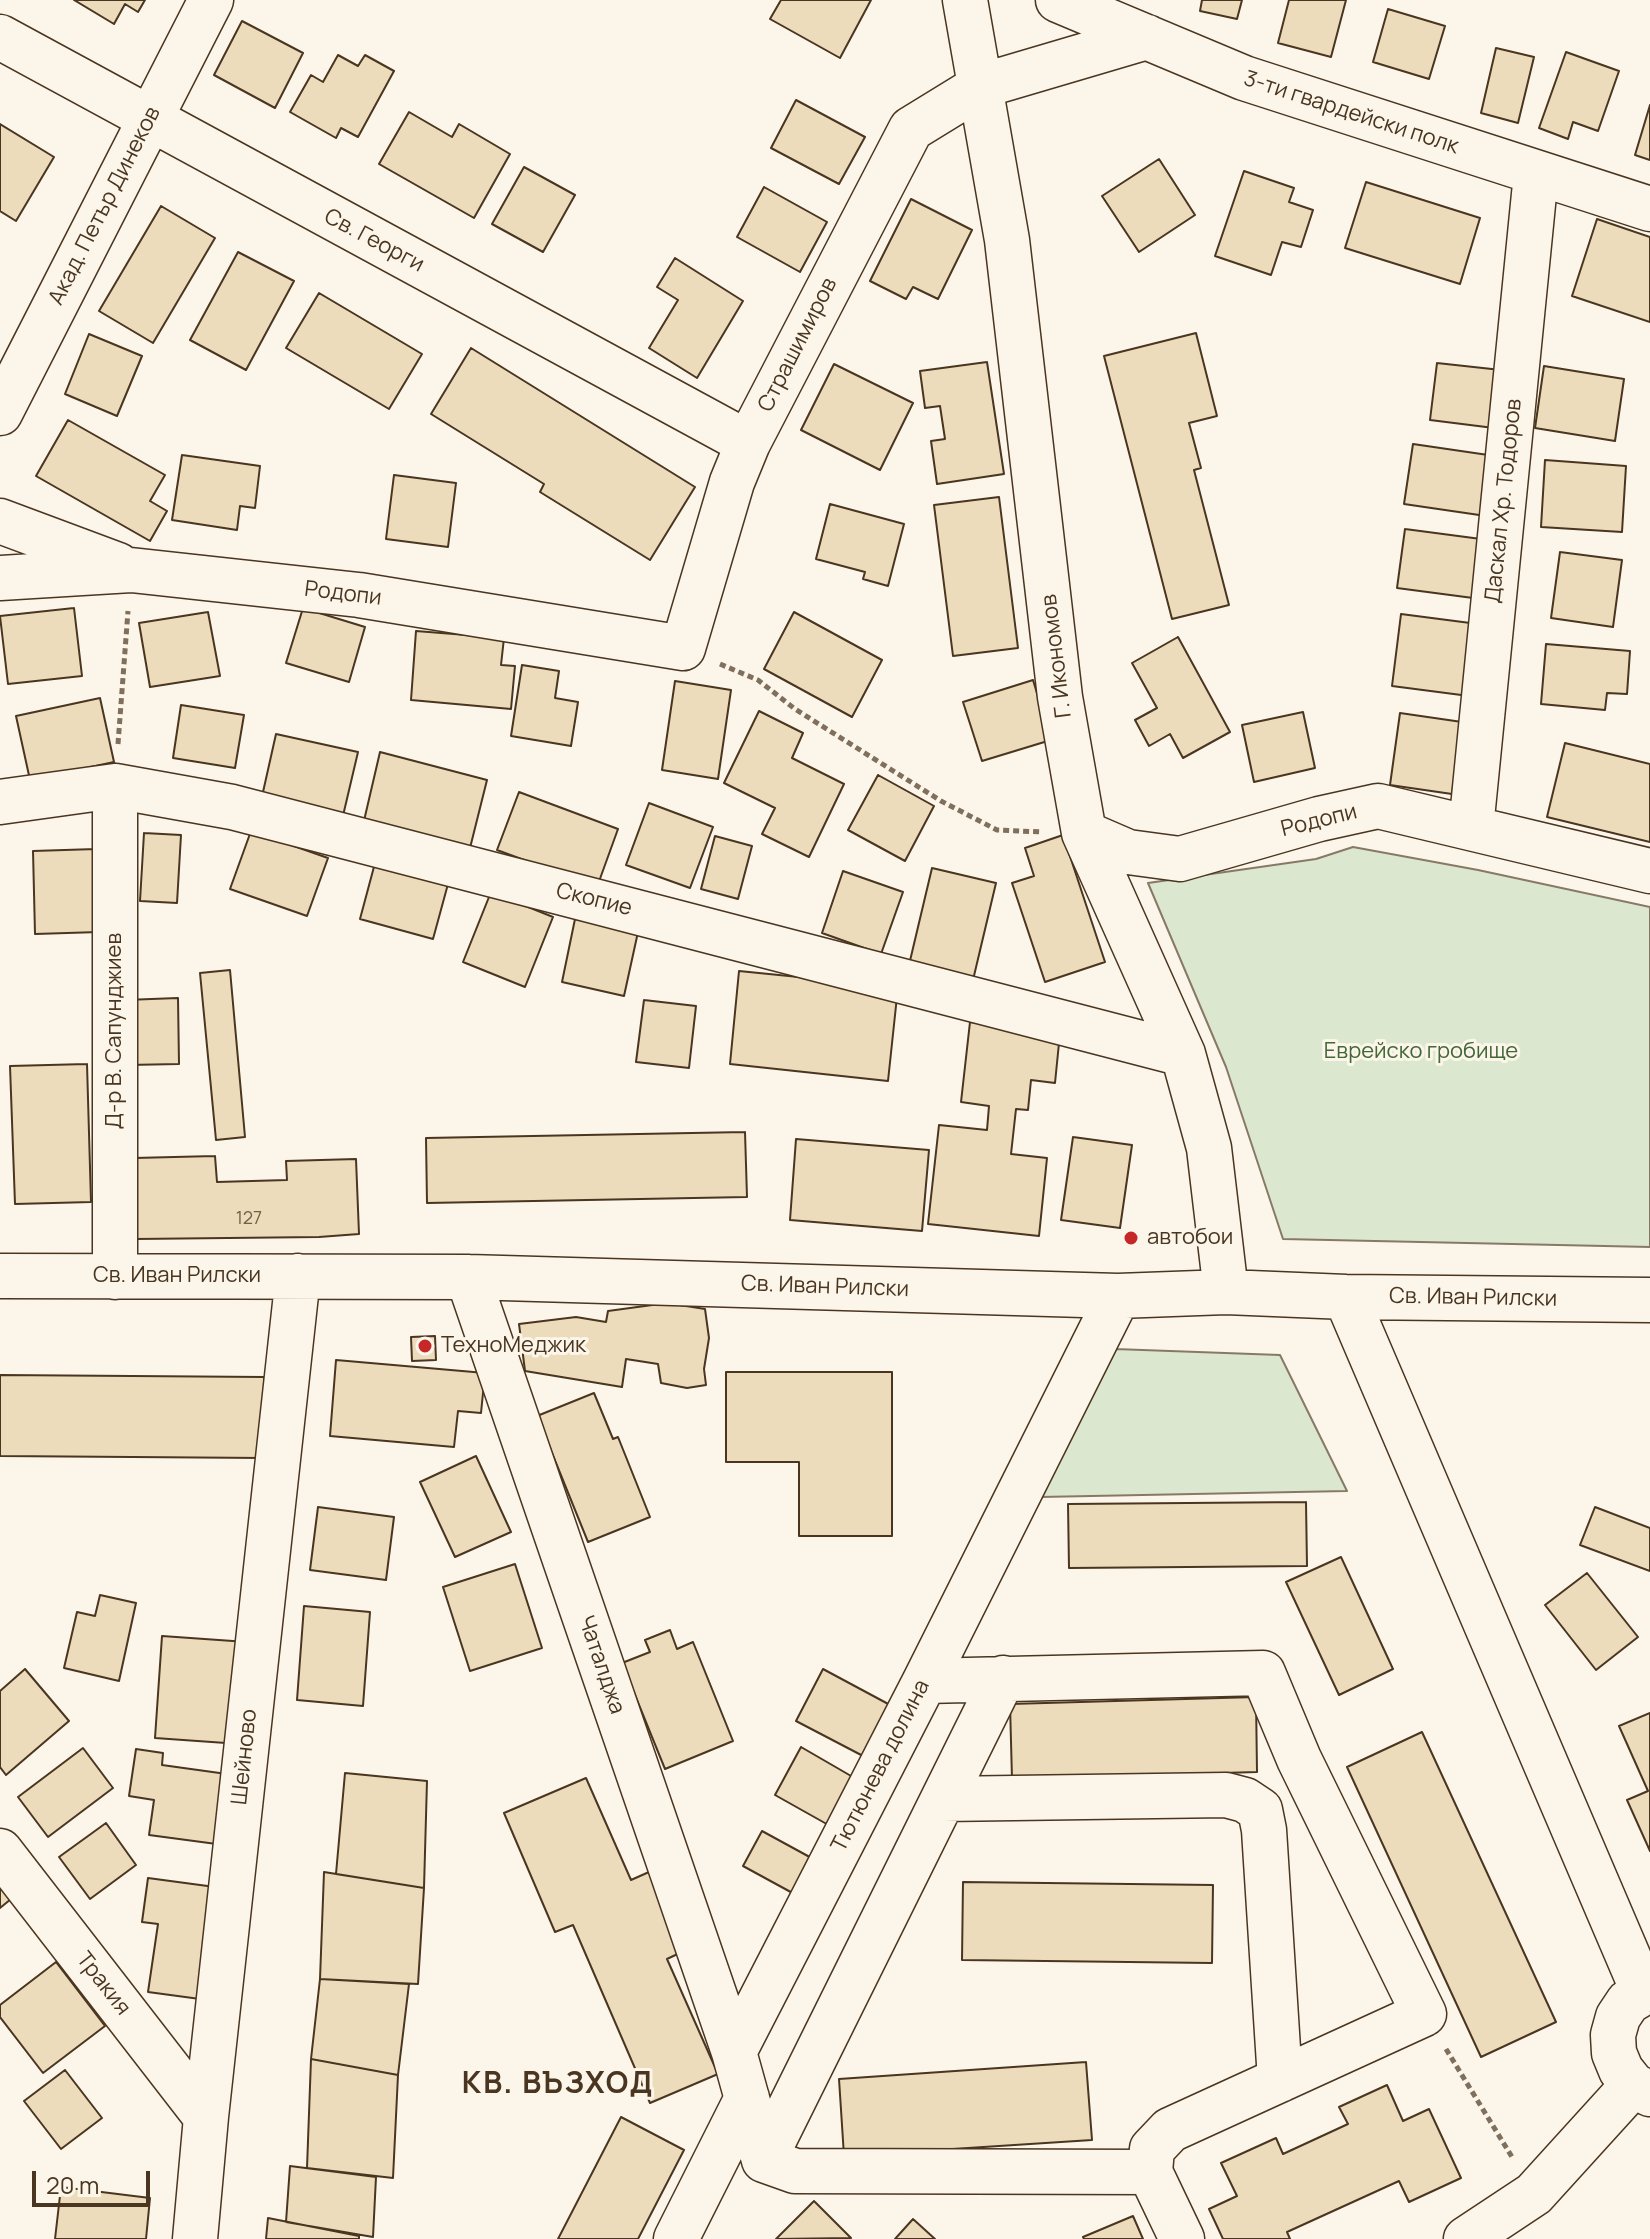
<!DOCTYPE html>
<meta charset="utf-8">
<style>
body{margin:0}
#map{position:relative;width:1650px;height:2239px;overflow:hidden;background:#fbf6e9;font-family:Manrope,sans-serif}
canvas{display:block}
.scale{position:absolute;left:32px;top:2171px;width:118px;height:36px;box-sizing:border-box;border:4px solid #4a3520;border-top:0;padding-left:10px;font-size:24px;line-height:28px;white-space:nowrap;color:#4a3520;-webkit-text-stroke:6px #fbf6e9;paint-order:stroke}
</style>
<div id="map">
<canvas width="1650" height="2239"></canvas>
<div class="scale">20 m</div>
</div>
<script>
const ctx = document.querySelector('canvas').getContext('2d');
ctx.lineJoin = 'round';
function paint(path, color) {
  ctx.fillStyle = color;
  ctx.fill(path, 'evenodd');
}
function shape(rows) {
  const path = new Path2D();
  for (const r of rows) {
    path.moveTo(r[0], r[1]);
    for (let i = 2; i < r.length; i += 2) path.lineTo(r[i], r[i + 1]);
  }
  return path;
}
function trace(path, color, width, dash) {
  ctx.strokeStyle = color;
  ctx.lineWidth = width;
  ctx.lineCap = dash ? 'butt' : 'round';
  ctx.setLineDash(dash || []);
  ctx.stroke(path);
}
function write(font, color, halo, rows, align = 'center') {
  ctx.font = font + ' Manrope,sans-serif';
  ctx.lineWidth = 6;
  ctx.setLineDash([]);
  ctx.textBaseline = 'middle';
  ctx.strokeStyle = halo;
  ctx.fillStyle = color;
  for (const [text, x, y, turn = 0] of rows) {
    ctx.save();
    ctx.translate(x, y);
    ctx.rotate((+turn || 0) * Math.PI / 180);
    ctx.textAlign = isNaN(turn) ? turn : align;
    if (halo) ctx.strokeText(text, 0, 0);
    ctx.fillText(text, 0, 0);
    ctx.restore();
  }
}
const green = shape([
 [1353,847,1478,870,1650,907,1650,1247,1283,1239,1226,1067,1148,883,1316,859,1353,847],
 [1115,1349,1280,1355,1347,1491,1040,1497,1115,1349]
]);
const building = shape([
 [74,0,145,0,138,12,125,4,114,24,74,0],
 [781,0,871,0,840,58,770,19,781,0],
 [1202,0,1242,0,1237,19,1200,11,1202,0],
 [1289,0,1346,0,1331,57,1278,43,1289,0],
 [1388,9,1445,26,1429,79,1373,62,1388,9],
 [242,21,303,53,275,108,214,75,242,21],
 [1496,48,1534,57,1518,123,1481,113,1496,48],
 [1566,52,1619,71,1598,131,1573,122,1568,139,1539,128,1566,52],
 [338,55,358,66,365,55,394,71,358,137,341,128,336,138,290,112,311,75,323,82,338,55],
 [796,100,865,137,839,184,771,148,796,100],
 [1650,105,1650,160,1635,155,1650,105],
 [409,112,452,137,459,124,510,154,474,218,379,164,409,112],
 [0,124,54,157,16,221,0,211,0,124],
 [1159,159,1195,215,1139,252,1102,196,1159,159],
 [524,167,575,195,543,252,492,224,524,167],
 [1244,171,1294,188,1289,202,1313,210,1301,247,1282,242,1271,275,1215,256,1244,171],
 [1366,182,1480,218,1460,284,1345,248,1366,182],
 [764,187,827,222,800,272,737,237,764,187],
 [911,199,972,230,938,299,913,287,906,299,870,281,911,199],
 [161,206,215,238,153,343,99,311,161,206],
 [1597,219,1650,237,1650,322,1572,296,1597,219],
 [238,252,294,281,246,370,190,340,238,252],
 [675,258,743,301,697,378,649,348,678,300,657,287,675,258],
 [319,293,422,354,389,409,286,348,319,293],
 [1196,333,1217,416,1189,423,1201,468,1194,470,1229,605,1172,619,1104,356,1196,333],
 [89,334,142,356,117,416,65,394,89,334],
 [471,348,695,487,650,560,540,492,544,484,431,414,471,348],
 [987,362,1004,474,937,484,931,441,945,439,940,406,925,408,920,371,987,362],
 [1437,363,1501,370,1494,428,1430,420,1437,363],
 [834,364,913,403,880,470,801,430,834,364],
 [1544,366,1624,379,1615,441,1535,428,1544,366],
 [68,420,165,475,150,501,167,511,150,541,36,476,68,420],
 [1413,444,1495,456,1486,516,1404,504,1413,444],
 [182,455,260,466,255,508,240,506,237,530,172,520,182,455],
 [1545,460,1626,466,1622,532,1541,527,1545,460],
 [394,475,456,483,448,547,386,539,394,475],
 [999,497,1018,648,953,656,934,505,999,497],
 [830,504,904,524,888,586,863,579,865,572,816,559,830,504],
 [1405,529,1481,539,1473,598,1397,588,1405,529],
 [1560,552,1622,560,1613,627,1551,618,1560,552],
 [74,608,82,676,8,684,0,616,74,608],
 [303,608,365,627,349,682,286,663,303,608],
 [208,612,220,676,150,687,139,623,208,612],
 [794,612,882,660,852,717,764,669,794,612],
 [1401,614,1478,624,1469,696,1392,686,1401,614],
 [416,631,504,638,501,665,515,666,511,709,411,700,416,631],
 [1178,637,1230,732,1183,758,1170,734,1149,746,1135,720,1157,708,1132,663,1178,637],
 [1546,644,1630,651,1627,694,1607,693,1605,710,1541,704,1546,644],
 [522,665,559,671,555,698,578,702,571,746,511,736,522,665],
 [1033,680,1051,740,982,761,963,702,1033,680],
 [675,681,731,690,718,779,662,770,675,681],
 [100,698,114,762,30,780,16,716,100,698],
 [181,705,244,715,235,768,173,758,181,705],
 [759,711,803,733,792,758,844,784,809,857,762,834,775,808,724,783,759,711],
 [1303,712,1315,768,1254,782,1242,725,1303,712],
 [1400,713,1462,722,1452,794,1390,785,1400,713],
 [276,734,358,752,342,820,261,801,276,734],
 [1565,743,1650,764,1650,842,1547,817,1565,743],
 [380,752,487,780,469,852,363,825,380,752],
 [878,775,934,806,905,861,848,830,878,775],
 [519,792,618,829,597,887,497,850,519,792],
 [649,803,713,827,690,888,626,865,649,803],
 [251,831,328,858,307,916,230,889,251,831],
 [144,833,181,835,177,903,140,901,144,833],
 [1063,835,1105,962,1045,982,1012,883,1034,876,1025,848,1063,835],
 [715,836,752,846,738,899,701,889,715,836],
 [96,849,99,932,35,934,33,851,96,849],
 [375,863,448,884,433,939,360,919,375,863],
 [932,868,996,883,973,980,909,965,932,868],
 [843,871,903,892,881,954,822,933,843,871],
 [491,892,553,917,525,987,463,962,491,892],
 [575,919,638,932,624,996,562,982,575,919],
 [230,970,245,1137,216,1140,200,973,230,970],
 [739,971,898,987,888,1081,730,1064,739,971],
 [178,998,179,1064,127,1065,125,1000,178,998],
 [644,1000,696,1006,689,1068,636,1062,644,1000],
 [970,1022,1060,1033,1055,1083,1031,1080,1028,1110,1016,1109,1011,1154,1047,1158,1039,1236,928,1224,939,1125,987,1130,989,1106,961,1102,970,1022],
 [87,1064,91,1202,15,1204,10,1066,87,1064],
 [745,1132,747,1197,427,1203,426,1138,745,1132],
 [1073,1137,1132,1145,1120,1228,1061,1220,1073,1137],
 [796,1139,929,1150,922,1231,790,1220,796,1139],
 [215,1156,217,1182,287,1180,286,1161,356,1159,359,1234,319,1237,136,1239,134,1158,215,1156],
 [667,1303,705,1309,709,1338,704,1369,706,1385,687,1388,661,1383,658,1364,626,1359,622,1387,525,1371,519,1324,576,1317,606,1322,608,1311,667,1303],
 [435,1336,436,1360,412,1361,411,1337,435,1336],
 [336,1360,485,1373,481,1413,458,1411,454,1447,330,1436,336,1360],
 [726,1372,892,1372,892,1536,799,1536,799,1462,726,1462,726,1372],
 [0,1375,264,1377,264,1458,0,1456,0,1375],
 [594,1393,613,1439,618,1437,650,1517,588,1542,537,1416,594,1393],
 [476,1456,511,1532,455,1557,420,1482,476,1456],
 [1306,1502,1307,1566,1069,1568,1068,1504,1306,1502],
 [318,1507,394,1517,386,1580,310,1570,318,1507],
 [1595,1507,1650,1528,1650,1571,1580,1545,1595,1507],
 [1341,1557,1393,1669,1339,1695,1286,1582,1341,1557],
 [515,1564,542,1648,470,1671,443,1587,515,1564],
 [1587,1573,1638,1637,1596,1670,1545,1605,1587,1573],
 [100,1595,136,1603,119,1681,64,1668,77,1612,95,1616,100,1595],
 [304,1606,370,1612,363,1706,297,1700,304,1606],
 [670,1630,677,1649,693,1642,733,1741,665,1769,622,1663,650,1652,645,1640,670,1630],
 [162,1636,247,1642,240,1744,155,1738,162,1636],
 [25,1669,69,1721,6,1775,0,1767,0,1691,25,1669],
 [823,1669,892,1706,865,1757,796,1721,823,1669],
 [1256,1697,1257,1772,1012,1779,1010,1704,1256,1697],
 [1650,1713,1650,1851,1627,1800,1648,1791,1619,1726,1650,1713],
 [1422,1732,1556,2022,1481,2057,1347,1767,1422,1732],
 [801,1747,858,1780,832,1827,775,1795,801,1747],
 [83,1748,113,1788,48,1837,18,1797,83,1748],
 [136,1749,163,1753,162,1765,234,1775,224,1845,149,1835,154,1800,129,1796,136,1749],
 [345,1773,427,1781,424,1888,336,1874,345,1773],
 [586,1778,631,1880,649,1872,684,1951,667,1959,718,2074,650,2103,573,1925,555,1932,504,1813,586,1778],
 [106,1823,136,1865,90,1899,59,1857,106,1823],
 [762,1831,817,1861,798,1896,743,1866,762,1831],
 [324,1872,424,1888,418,1984,320,1979,324,1872],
 [148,1878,215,1887,200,1999,148,1992,158,1924,142,1922,148,1878],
 [963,1882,1213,1885,1212,1963,962,1960,963,1882],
 [0,1884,11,1899,0,1908,0,1884],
 [56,1962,105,2026,43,2073,0,2017,0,2005,56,1962],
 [320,1979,409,1984,398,2075,311,2059,320,1979],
 [311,2059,398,2075,393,2178,307,2168,311,2059],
 [1086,2062,1092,2140,844,2156,839,2079,1086,2062],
 [65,2070,102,2118,61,2149,24,2101,65,2070],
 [1387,2085,1403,2121,1429,2109,1461,2178,1409,2202,1399,2181,1287,2232,1290,2239,1223,2239,1209,2209,1237,2196,1221,2163,1276,2138,1283,2154,1348,2124,1339,2107,1387,2085],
 [621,2117,684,2150,638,2239,558,2239,621,2117],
 [290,2166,376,2177,373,2237,286,2222,290,2166],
 [61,2187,150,2198,146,2239,55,2239,61,2187],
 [814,2201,851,2238,776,2239,814,2201],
 [1133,2216,1143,2239,1084,2239,1083,2237,1133,2216],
 [268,2218,359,2236,359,2239,266,2239,268,2218],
 [913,2219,935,2239,895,2239,913,2219]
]);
const path = shape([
 [720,664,758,680,795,709,941,801,997,830,1043,832],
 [118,744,128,611],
 [1446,2049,1512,2157]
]);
const minor = shape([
 [965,0,1007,240,1060,697,1084,833,1183,1054,1209,1148,1226,1292],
 [1058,0,1244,78,1650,209],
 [0,37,748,443],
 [0,413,211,0],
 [0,521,118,565],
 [0,578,131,570,359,595,683,648,732,482,748,443,911,129,981,86,1147,37],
 [115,786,115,1277],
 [0,802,115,786,232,807,1183,1054],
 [1471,828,1536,174],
 [1084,833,1128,852,1180,859,1319,819,1378,806,1650,871],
 [0,1276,468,1277,1118,1296,1226,1292,1346,1297,1650,1300],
 [468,1277,734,2052],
 [1346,1297,1643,1991],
 [925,1681,1263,1673,1299,1759,1424,2014,1170,2130,1152,2149,1150,2172,1182,2239],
 [943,1799,1226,1795,1245,1800,1260,1810,1264,1830,1280,2080],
 [0,1851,206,2117],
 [1650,1989,1628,2002,1618,2017,1613,2035,1614,2053,1621,2070,1633,2085,1650,2094],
 [764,2160,734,2052,925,1681,1118,1296],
 [764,2160,1003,1678],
 [764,2160,795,2171,1150,2172],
 [195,2239,206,2117,298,1276],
 [676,2239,747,2098],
 [1466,2239,1534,2194,1633,2085]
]);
const markers = [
 [1131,1238,8,"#c62828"],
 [425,1346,8,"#c62828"]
];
const numberNames = [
 ["127",249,1219]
];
const streetNames = [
 ["3-ти гвардейски полк",1351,113,18],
 ["Акад. Петър Динеков",105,206,-63],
 ["Св. Георги",374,241,28],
 ["Страшимиров",798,345,-63],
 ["Даскал Хр. Тодоров",1504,501,-84],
 ["Родопи",343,594,7],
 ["Г. Икономов",1057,656,-97],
 ["Родопи",1319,821,-14],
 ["Скопие",594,900,14],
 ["Д-р В. Сапунджиев",115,1031,-90],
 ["Св. Иван Рилски",177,1276],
 ["Св. Иван Рилски",825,1287,2],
 ["Св. Иван Рилски",1473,1298,1],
 ["Чаталджа",601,1665,71],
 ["Шейново",245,1757,-84],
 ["Тютюнева долина",881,1766,-63],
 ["Тракия",103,1984,52]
];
const parkNames = [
 ["Еврейско гробище",1421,1052]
];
const poiNames = [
 ["автобои",1147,1238],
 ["ТехноМеджик",441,1346]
];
const districtNames = [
 ["КВ. ВЪЗХОД",558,2085]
];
paint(green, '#dce7d0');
trace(green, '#887966', 2);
paint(building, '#ecdcbc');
trace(building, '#4a3520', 2);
trace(minor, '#4a3520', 47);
trace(path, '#7f6f5c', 5, [6, 4]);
trace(minor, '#fbf6e9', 44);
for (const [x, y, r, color] of markers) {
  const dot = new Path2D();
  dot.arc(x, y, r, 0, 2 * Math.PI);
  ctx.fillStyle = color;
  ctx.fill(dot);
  trace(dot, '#fbf6e9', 3);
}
write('18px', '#725f47', null, numberNames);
write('22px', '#4a3520', '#fbf6e9', streetNames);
write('22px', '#436837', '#fbf6e9', parkNames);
write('22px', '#4a3520', '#fbf6e9', poiNames, 'left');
ctx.letterSpacing = '2px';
write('bold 30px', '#4a3520', '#fbf6e9', districtNames);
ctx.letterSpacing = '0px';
</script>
